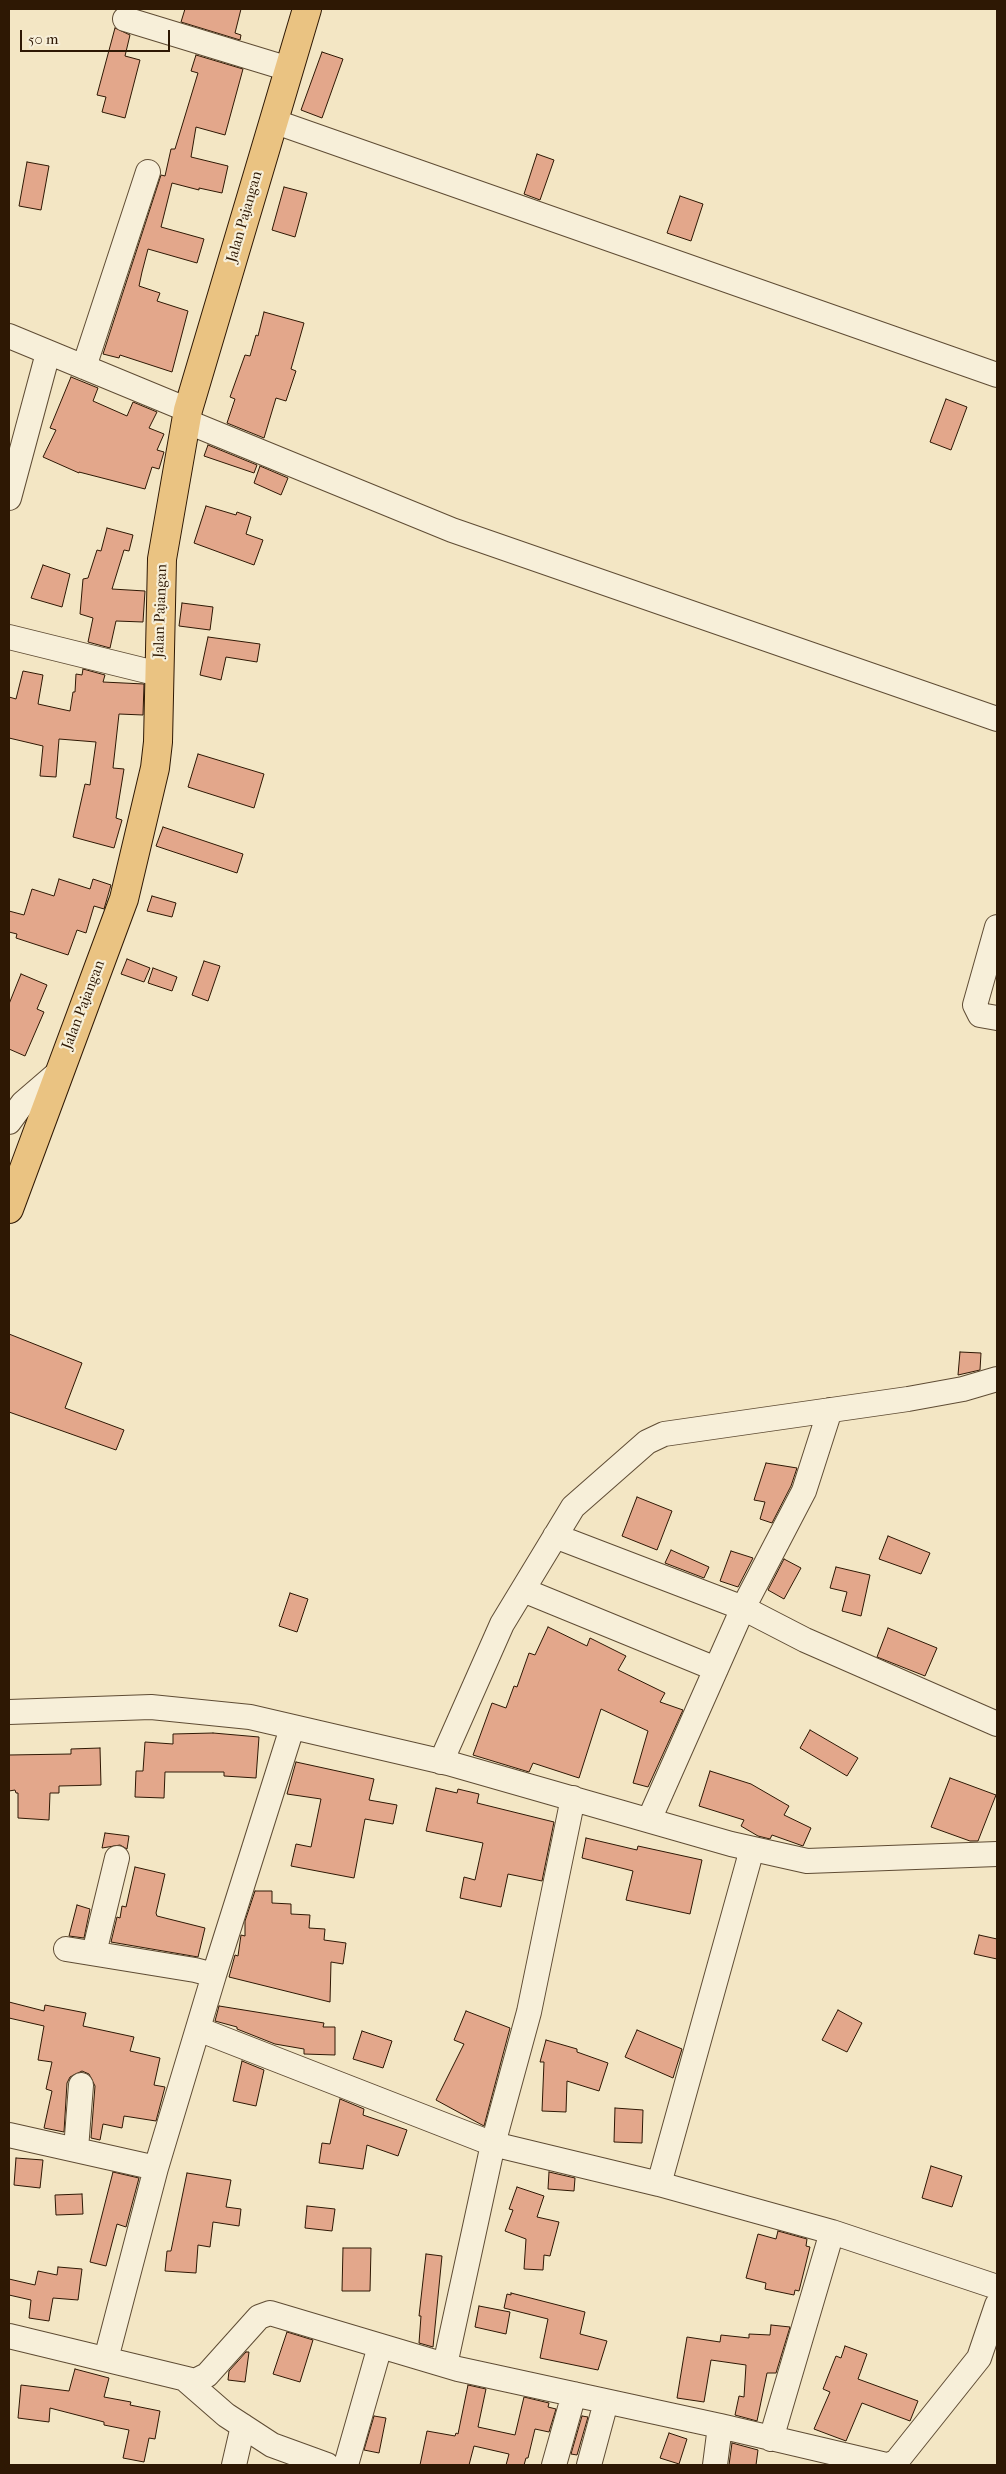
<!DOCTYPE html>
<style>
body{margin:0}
#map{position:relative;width:1006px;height:2474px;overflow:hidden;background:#f3e6c4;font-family:"IM FELL French Canon",serif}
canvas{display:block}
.frame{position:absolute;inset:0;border:10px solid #2e1804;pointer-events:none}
.scale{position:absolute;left:20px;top:30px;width:150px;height:22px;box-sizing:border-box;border:2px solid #2e1804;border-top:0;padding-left:6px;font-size:15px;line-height:18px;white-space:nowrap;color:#2e1804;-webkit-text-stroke:4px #f7efd9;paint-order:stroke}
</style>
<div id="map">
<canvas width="1006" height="2474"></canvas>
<div class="frame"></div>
<div class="scale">50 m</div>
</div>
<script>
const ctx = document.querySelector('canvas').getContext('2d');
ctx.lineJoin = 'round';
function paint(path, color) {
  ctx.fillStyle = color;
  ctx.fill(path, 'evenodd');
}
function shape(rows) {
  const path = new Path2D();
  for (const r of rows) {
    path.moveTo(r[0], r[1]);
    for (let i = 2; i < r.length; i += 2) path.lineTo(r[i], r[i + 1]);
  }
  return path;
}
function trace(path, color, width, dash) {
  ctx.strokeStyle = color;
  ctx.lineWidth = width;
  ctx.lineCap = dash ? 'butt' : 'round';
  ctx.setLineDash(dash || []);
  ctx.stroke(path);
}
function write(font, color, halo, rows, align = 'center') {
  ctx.font = font + ' "IM FELL French Canon",serif';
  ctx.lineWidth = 4.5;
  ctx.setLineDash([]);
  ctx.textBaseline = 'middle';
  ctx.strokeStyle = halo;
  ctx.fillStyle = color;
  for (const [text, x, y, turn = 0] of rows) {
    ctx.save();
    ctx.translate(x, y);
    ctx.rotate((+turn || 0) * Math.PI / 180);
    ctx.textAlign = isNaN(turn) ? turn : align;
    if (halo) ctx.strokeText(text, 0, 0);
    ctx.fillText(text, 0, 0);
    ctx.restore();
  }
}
const building = shape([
 [185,9,241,9,235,33,241,35,240,40,181,22,185,9],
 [115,28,130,35,125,56,140,60,125,118,102,112,106,97,97,95,115,28],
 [322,52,343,59,322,118,301,110,322,52],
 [196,55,243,69,225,135,196,127,191,157,228,166,222,193,199,188,199,190,172,183,161,227,204,239,197,263,148,249,142,272,139,286,160,293,157,301,188,311,172,372,120,355,119,358,103,354,161,175,165,176,171,149,175,149,198,73,191,71,196,55],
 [537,154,554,160,540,200,524,194,537,154],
 [27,162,49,166,41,210,19,206,27,162],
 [284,187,307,193,295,237,272,230,284,187],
 [680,196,703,204,691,241,667,233,680,196],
 [264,312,304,323,291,369,296,371,286,401,276,398,264,438,227,423,235,399,230,397,245,355,250,356,256,335,258,336,264,312],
 [71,377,98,388,93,401,127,416,133,402,157,412,149,428,164,434,157,450,164,452,159,469,152,467,145,489,79,472,79,473,43,457,56,430,50,428,71,377],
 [946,399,967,407,951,450,930,442,946,399],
 [208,445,257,465,254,473,204,456,208,445],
 [260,466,288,478,281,495,254,483,260,466],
 [206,506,236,515,237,512,251,517,246,534,263,540,254,565,194,543,206,506],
 [107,528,133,535,129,551,124,550,112,589,145,591,143,622,116,621,110,648,88,642,93,618,80,614,83,579,88,578,97,550,101,551,107,528],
 [43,565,70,574,62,607,31,598,43,565],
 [182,603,213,607,210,630,179,626,182,603],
 [208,637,260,644,257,662,226,657,221,680,200,675,208,637],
 [83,669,105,675,103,682,144,684,143,715,119,714,113,768,124,769,116,818,122,820,114,848,73,837,85,784,90,785,96,742,59,739,56,777,40,776,43,746,9,738,9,697,16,699,23,671,43,675,38,704,70,711,73,692,75,692,76,674,82,675,83,669],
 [198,754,264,774,254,808,188,787,198,754],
 [163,827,243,854,237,873,156,846,163,827],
 [59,879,90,889,93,879,111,885,104,909,94,906,86,933,77,930,68,955,16,938,17,934,9,932,9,911,24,915,32,889,54,896,59,879],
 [152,896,176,903,172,917,147,911,152,896],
 [127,959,150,968,144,982,121,974,127,959],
 [204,961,220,966,208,1001,192,995,204,961],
 [153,968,177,977,172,991,148,983,153,968],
 [21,974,47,985,37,1009,44,1012,25,1056,9,1049,9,1004,21,974],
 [9,1334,82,1363,65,1408,124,1430,116,1450,9,1412,9,1334],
 [960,1352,981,1353,980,1370,958,1375,960,1352],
 [766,1463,797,1468,791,1486,772,1523,760,1519,765,1502,754,1500,766,1463],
 [637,1497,672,1511,657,1550,622,1536,637,1497],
 [888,1536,930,1553,921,1574,879,1559,888,1536],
 [671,1550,709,1567,704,1578,665,1563,671,1550],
 [731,1551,753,1558,738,1587,720,1581,731,1551],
 [784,1559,801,1568,784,1599,768,1590,784,1559],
 [836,1567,870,1575,861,1616,842,1611,847,1592,830,1588,836,1567],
 [290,1593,308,1599,297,1632,279,1626,290,1593],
 [548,1627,587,1646,590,1638,626,1656,618,1670,665,1693,660,1702,683,1710,648,1787,633,1783,648,1731,601,1709,579,1778,533,1763,529,1772,473,1755,492,1703,506,1708,514,1686,517,1687,529,1653,535,1655,548,1627],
 [888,1628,937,1648,925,1676,877,1657,888,1628],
 [810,1730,858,1758,847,1776,800,1748,810,1730],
 [213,1733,259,1737,256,1778,224,1776,224,1772,165,1772,164,1798,135,1797,136,1771,143,1771,145,1742,173,1744,173,1734,213,1733],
 [100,1748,101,1785,59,1786,59,1793,50,1793,49,1820,18,1818,18,1793,16,1793,15,1790,9,1791,9,1755,71,1754,71,1749,100,1748],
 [296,1762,374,1779,369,1800,397,1805,393,1824,365,1819,354,1878,291,1866,296,1844,311,1847,321,1799,287,1794,296,1762],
 [710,1771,751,1784,789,1806,784,1815,811,1828,803,1846,772,1835,770,1839,758,1836,741,1826,744,1820,699,1806,710,1771],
 [950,1778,996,1795,978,1841,970,1841,931,1827,950,1778],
 [436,1788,457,1793,458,1789,479,1794,477,1803,554,1822,542,1881,508,1874,501,1907,460,1898,464,1877,475,1880,483,1843,426,1831,436,1788],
 [105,1833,129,1836,127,1849,120,1845,102,1848,105,1833],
 [586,1838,637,1850,638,1846,702,1860,690,1914,626,1900,633,1871,582,1858,586,1838],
 [135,1867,165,1874,156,1913,157,1916,205,1928,198,1957,111,1942,117,1917,120,1918,122,1906,126,1907,135,1867],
 [255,1891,272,1891,272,1903,291,1904,291,1914,310,1915,309,1928,325,1929,324,1940,346,1943,343,1964,331,1962,330,2002,229,1977,235,1955,238,1956,241,1935,245,1936,245,1921,255,1891],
 [77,1905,90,1909,84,1938,69,1936,77,1905],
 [979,1935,997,1939,997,1959,974,1954,979,1935],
 [9,2002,44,2011,45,2005,86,2013,83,2026,134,2037,130,2051,160,2058,154,2085,165,2087,156,2121,124,2116,122,2128,103,2124,100,2140,91,2138,95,2086,89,2074,82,2071,70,2077,67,2083,64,2132,44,2128,52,2091,46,2089,52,2062,38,2060,44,2026,9,2018,9,2002],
 [219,2006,324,2023,323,2027,335,2027,335,2055,304,2054,304,2049,275,2044,237,2029,237,2027,215,2021,219,2006],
 [838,2010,862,2023,847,2052,822,2040,838,2010],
 [466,2011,510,2028,484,2126,436,2100,464,2044,454,2040,466,2011],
 [637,2030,682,2049,673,2078,625,2057,637,2030],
 [362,2031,392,2041,383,2068,353,2059,362,2031],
 [546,2040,577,2049,577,2052,608,2063,599,2091,567,2081,566,2112,542,2111,544,2062,540,2062,546,2040],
 [242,2061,264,2070,256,2106,233,2101,242,2061],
 [340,2099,364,2109,363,2115,407,2130,398,2156,367,2145,363,2169,319,2163,322,2143,330,2144,340,2099],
 [615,2108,643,2110,642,2143,614,2142,615,2108],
 [16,2158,43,2160,40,2188,14,2185,16,2158],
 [931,2166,962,2176,952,2207,922,2198,931,2166],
 [113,2172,139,2178,126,2227,117,2224,106,2266,90,2262,113,2172],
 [549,2172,575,2178,574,2191,548,2189,549,2172],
 [187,2173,231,2180,226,2207,241,2209,239,2226,213,2222,210,2247,198,2245,196,2273,165,2271,167,2251,171,2251,187,2173],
 [517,2187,544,2196,537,2217,559,2222,550,2256,544,2255,543,2270,524,2269,526,2239,505,2231,513,2210,509,2209,517,2187],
 [82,2194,83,2214,56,2215,55,2195,82,2194],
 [307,2206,335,2209,332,2231,305,2228,307,2206],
 [778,2231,807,2239,806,2246,810,2247,799,2291,795,2290,794,2295,765,2289,766,2283,746,2278,758,2234,776,2239,778,2231],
 [343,2248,371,2248,370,2291,342,2291,343,2248],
 [426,2254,442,2256,433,2347,419,2343,421,2316,419,2316,426,2254],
 [58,2267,82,2269,78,2300,53,2298,49,2321,29,2318,31,2300,9,2295,9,2279,35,2285,38,2271,57,2275,58,2267],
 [511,2293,585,2312,580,2334,607,2341,598,2370,540,2358,548,2319,504,2308,507,2294,511,2295,511,2293],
 [479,2306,510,2312,506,2334,475,2327,479,2306],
 [771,2325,790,2327,776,2373,767,2373,757,2421,735,2415,739,2396,744,2397,746,2365,711,2360,704,2402,677,2398,687,2337,720,2342,721,2335,749,2338,749,2334,770,2335,771,2325],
 [287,2332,313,2340,300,2382,273,2374,287,2332],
 [845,2346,867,2354,858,2379,918,2401,910,2421,862,2403,846,2441,814,2429,830,2392,823,2389,830,2371,836,2356,841,2358,845,2346],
 [246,2352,249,2352,245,2382,228,2380,229,2371,246,2352],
 [75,2369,109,2378,104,2397,131,2402,130,2405,160,2411,155,2439,149,2438,144,2462,123,2458,129,2430,104,2425,104,2422,50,2408,49,2422,18,2418,21,2385,69,2391,75,2369],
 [468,2385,486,2389,478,2427,515,2435,524,2397,549,2403,548,2407,556,2409,549,2432,535,2429,528,2458,526,2458,524,2465,506,2465,509,2454,474,2446,469,2465,420,2465,427,2431,455,2436,456,2433,458,2434,468,2385],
 [374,2416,386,2418,379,2453,364,2450,374,2416],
 [582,2416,588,2417,577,2455,571,2454,582,2416],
 [669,2433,687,2439,679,2464,660,2458,669,2433],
 [732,2443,758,2450,756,2465,729,2465,732,2443]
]);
const minor = shape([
 [125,19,289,69],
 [273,121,997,375],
 [9,336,188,410],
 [84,367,148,172],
 [188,422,452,530,997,719],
 [9,498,48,353],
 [9,637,159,674],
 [997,927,975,1005,980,1015,997,1018],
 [9,1122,23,1103,59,1072],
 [555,1536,743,1608,804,1491,830,1410],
 [523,1590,716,1669],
 [9,1712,151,1707,250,1717,448,1763,731,1844,807,1861,997,1854],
 [441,1762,502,1624,573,1507,647,1442,664,1434,908,1399,963,1389,997,1379],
 [649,1820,743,1608,805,1640,997,1724],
 [66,1949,195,1970,214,1975,292,1728],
 [94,1953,117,1858],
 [198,2029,493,2144,659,2184,832,2232,997,2287],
 [9,2135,156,2168,214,1975],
 [76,2149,81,2085],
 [659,2184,752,1849],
 [9,2336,195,2381,207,2375,259,2317,270,2313,458,2369,720,2426],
 [106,2359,156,2168],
 [445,2365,493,2144,529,2012,573,1798],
 [187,2381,226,2415,272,2445,327,2465],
 [771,2439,832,2232],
 [234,2465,243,2426],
 [346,2465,380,2346],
 [554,2465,574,2394],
 [589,2465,606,2402],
 [715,2465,720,2426,886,2465],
 [888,2465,896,2462,979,2358,997,2305]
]);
const major = shape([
 [9,1209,124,899,155,768,158,742,162,559,188,410,307,9]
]);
const streetNames = [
 ["Jalan Pajangan",245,217,-74],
 ["Jalan Pajangan",161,611,-88],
 ["Jalan Pajangan",84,1005,-69]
];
paint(building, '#e3a78b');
trace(building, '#2e1804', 1);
trace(minor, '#5f4c34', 26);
trace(major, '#2e1804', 30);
trace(minor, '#f7efd9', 24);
trace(major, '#eac382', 28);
write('15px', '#2e1804', '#f7efd9', streetNames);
</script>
